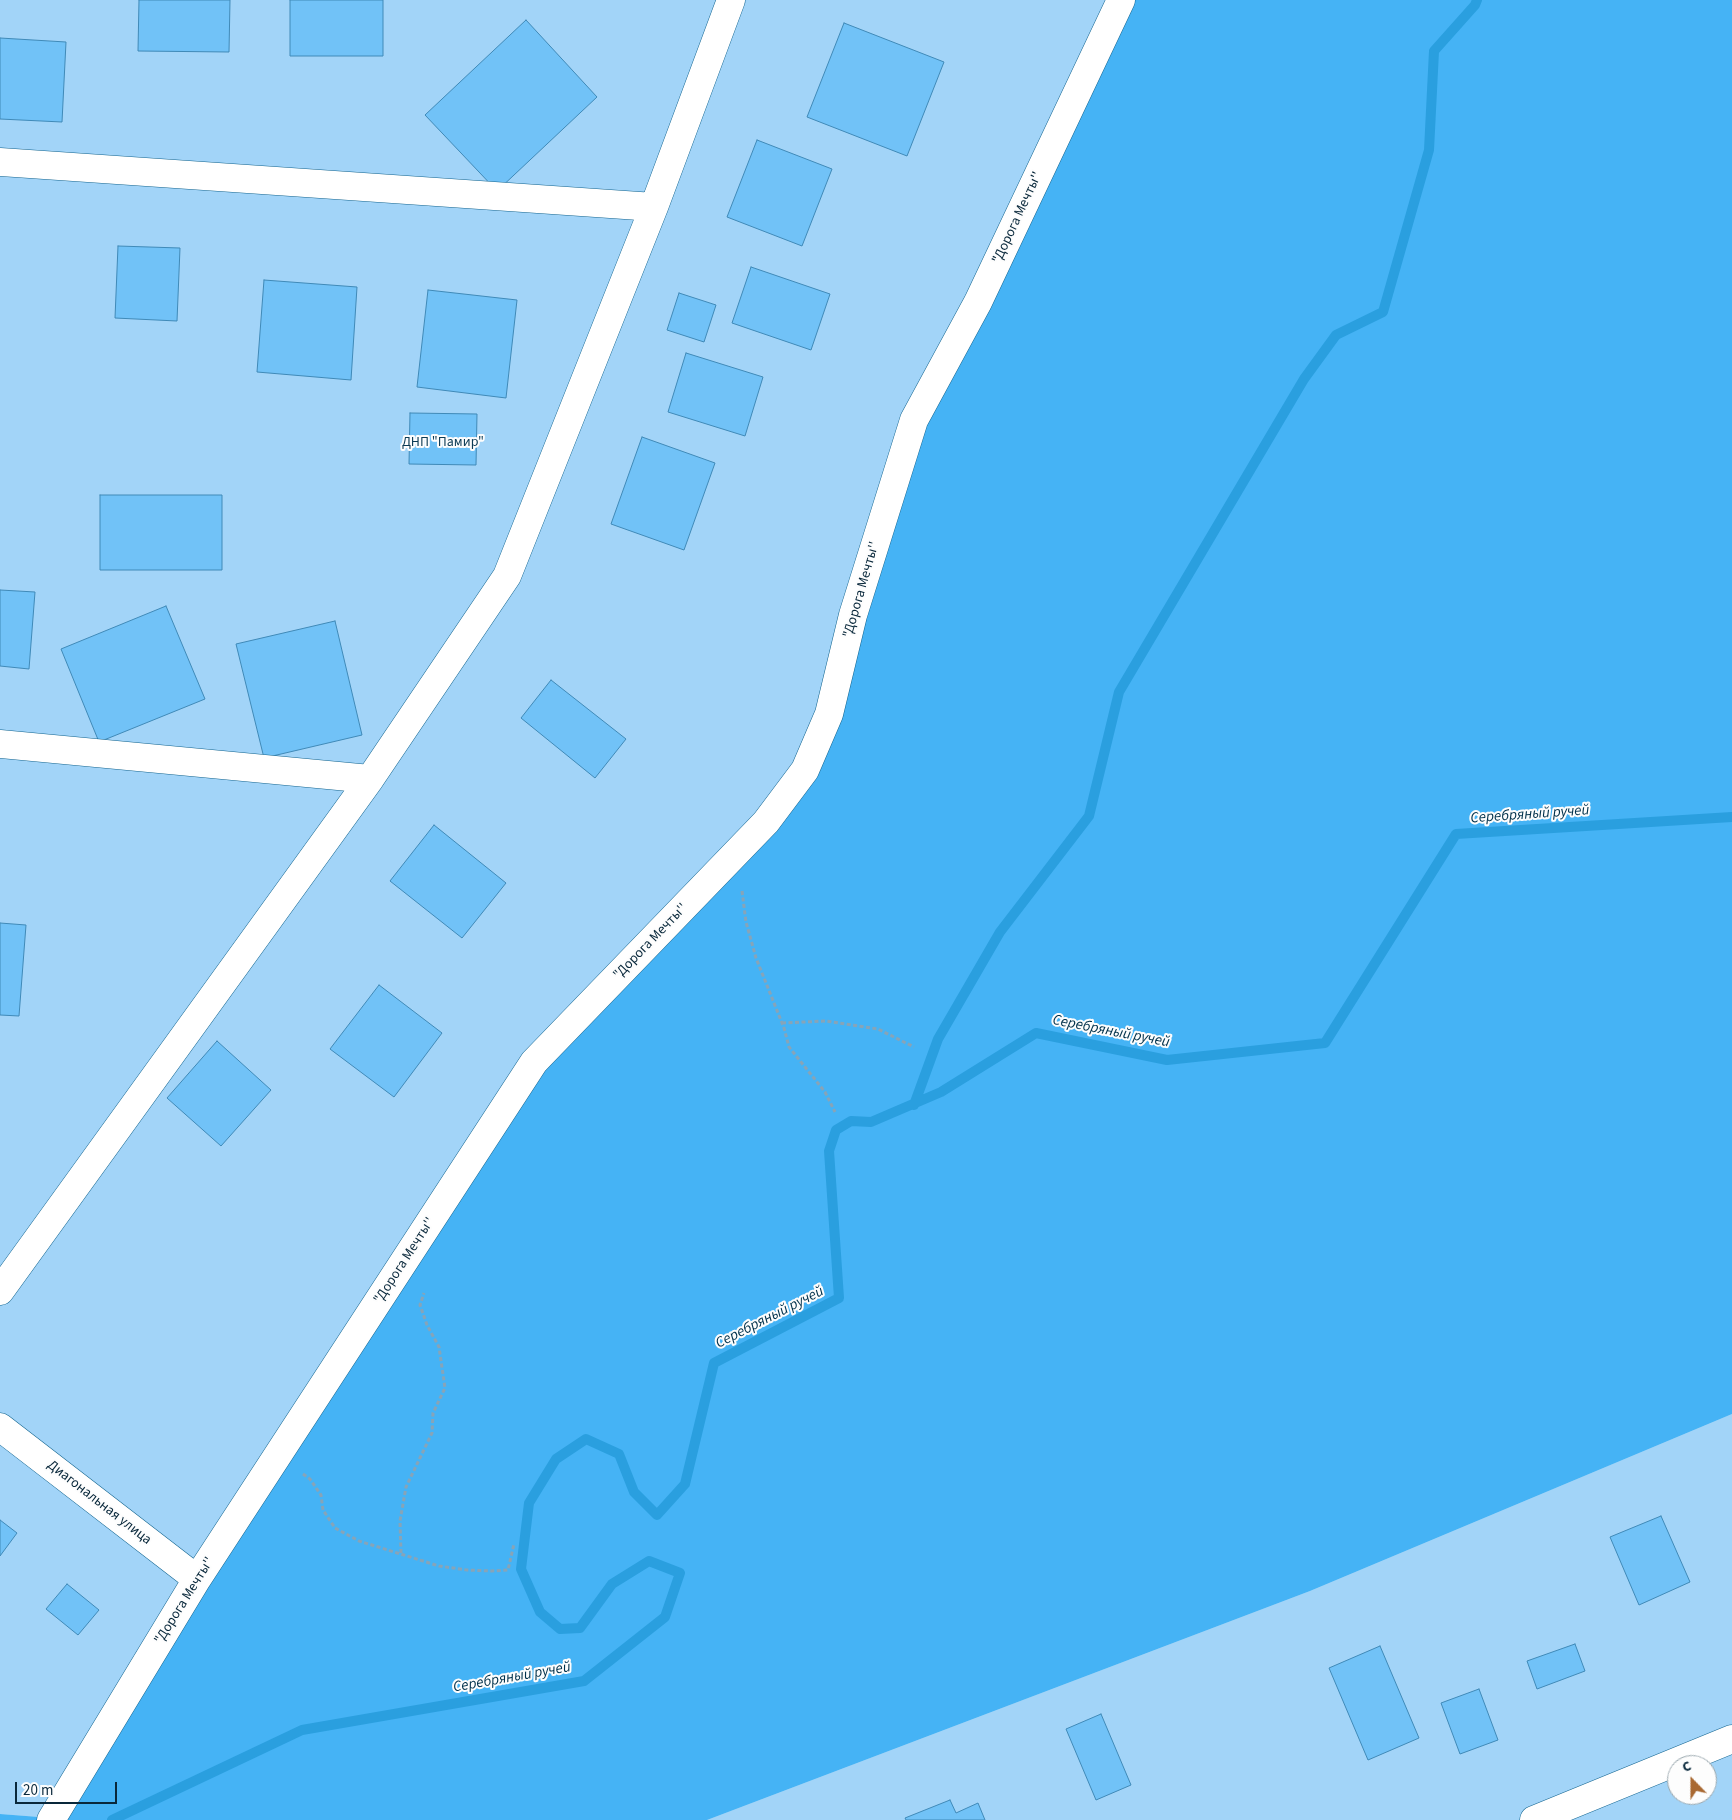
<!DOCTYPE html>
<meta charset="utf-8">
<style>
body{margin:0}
#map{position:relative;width:1732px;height:1820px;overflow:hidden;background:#c5e1f5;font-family:"Source Sans 3",sans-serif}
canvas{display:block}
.north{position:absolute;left:1667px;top:1755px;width:50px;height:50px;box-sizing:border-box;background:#fdfdfd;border:1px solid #9ba8af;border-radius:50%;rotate:338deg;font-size:14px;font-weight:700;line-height:20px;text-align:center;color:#09283b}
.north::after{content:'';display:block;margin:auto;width:18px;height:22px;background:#a96932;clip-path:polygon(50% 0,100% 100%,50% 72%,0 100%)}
.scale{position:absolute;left:15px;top:1782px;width:102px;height:22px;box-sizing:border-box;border:2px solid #09283b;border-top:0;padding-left:6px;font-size:15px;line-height:18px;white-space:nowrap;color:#09283b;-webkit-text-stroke:4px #fdfdfd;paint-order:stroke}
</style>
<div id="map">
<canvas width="1732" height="1820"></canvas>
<div class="north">С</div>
<div class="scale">20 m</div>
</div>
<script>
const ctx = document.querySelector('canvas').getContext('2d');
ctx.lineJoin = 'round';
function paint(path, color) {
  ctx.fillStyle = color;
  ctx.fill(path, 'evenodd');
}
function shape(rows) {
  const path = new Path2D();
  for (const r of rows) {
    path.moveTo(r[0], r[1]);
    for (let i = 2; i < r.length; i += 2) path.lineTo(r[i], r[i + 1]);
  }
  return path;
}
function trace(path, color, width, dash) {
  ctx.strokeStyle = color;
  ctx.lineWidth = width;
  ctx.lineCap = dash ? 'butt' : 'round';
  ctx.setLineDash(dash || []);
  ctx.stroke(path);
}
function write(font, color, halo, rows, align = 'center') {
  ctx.font = font + ' "Source Sans 3",sans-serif';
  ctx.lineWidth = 4;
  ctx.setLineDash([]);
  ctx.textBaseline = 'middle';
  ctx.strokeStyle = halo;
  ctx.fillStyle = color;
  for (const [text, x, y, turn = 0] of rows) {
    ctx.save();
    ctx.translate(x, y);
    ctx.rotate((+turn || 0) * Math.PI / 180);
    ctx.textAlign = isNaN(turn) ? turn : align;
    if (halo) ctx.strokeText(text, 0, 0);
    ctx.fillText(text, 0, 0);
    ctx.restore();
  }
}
const green = shape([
 [0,0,1119,0,805,770,52,1818,0,1814],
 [1732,1414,1732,1820,707,1820,1310,1591],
 [1677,1765,1707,1765,1707,1795,1677,1795]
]);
const forest = shape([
 [1119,0,1732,0,1732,1414,1310,1591,707,1820,0,1820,0,1814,52,1818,534,1062,805,770,914,420]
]);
const stream = shape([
 [914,1105,938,1039,1000,932,1089,816,1119,692,1304,379,1336,335,1383,312,1429,150,1434,51,1475,5,1477,0],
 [112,1820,302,1730,584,1681,665,1617,680,1573,649,1561,612,1584,580,1628,560,1629,540,1612,521,1569,529,1503,556,1459,586,1439,619,1454,634,1492,657,1515,685,1484,714,1363,839,1298,829,1151,836,1130,851,1121,871,1122,941,1092,1036,1033,1167,1060,1325,1043,1456,834,1732,817]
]);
const building = shape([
 [139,0,230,0,229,52,138,51,139,0],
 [290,0,383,0,383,56,290,56,290,0],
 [526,20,597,97,497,191,425,115,526,20],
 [844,23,944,62,907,156,807,117,844,23],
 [0,38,66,42,62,122,0,119,0,38],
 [757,140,832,169,802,246,727,217,757,140],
 [118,246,180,248,177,321,115,318,118,246],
 [751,267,830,294,811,350,732,323,751,267],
 [264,280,357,287,351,380,257,372,264,280],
 [428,290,517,300,506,398,417,387,428,290],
 [679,293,716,305,704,342,667,330,679,293],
 [686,353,763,377,745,436,668,412,686,353],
 [410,413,477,414,476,465,409,464,410,413],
 [642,437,715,463,684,550,611,524,642,437],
 [100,495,222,495,222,570,100,570,100,495],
 [0,590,35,592,29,669,0,666,0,590],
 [166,606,205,699,99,742,61,649,166,606],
 [335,621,362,735,264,758,236,644,335,621],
 [551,680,626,739,595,778,521,718,551,680],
 [434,825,506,883,462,938,390,881,434,825],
 [0,923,26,925,19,1016,0,1015,0,923],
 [379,985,442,1033,394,1097,330,1049,379,985],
 [217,1041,271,1090,221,1146,167,1098,217,1041],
 [1661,1516,1690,1582,1639,1605,1610,1537,1661,1516],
 [0,1520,17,1533,0,1556,0,1520],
 [67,1584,99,1610,78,1635,46,1609,67,1584],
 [1575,1644,1585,1671,1537,1689,1527,1661,1575,1644],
 [1380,1646,1419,1738,1368,1760,1329,1668,1380,1646],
 [1479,1689,1498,1740,1460,1754,1441,1703,1479,1689],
 [1101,1714,1131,1785,1096,1800,1066,1729,1101,1714],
 [950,1800,956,1813,978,1803,985,1820,906,1820,905,1818,950,1800]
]);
const path = shape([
 [742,891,746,922,756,958,784,1028,789,1047,825,1092,835,1112],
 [782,1023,826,1021,878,1029,914,1047],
 [303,1474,310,1479,321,1495,323,1510,335,1528,359,1541,439,1566,467,1570,492,1571,508,1570,514,1544],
 [401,1553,400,1521,406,1487,432,1433,433,1413,445,1388,439,1347,427,1325,420,1305,424,1293]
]);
const minor = shape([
 [0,162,654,207],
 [0,744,370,779],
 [0,1291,370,779,507,576,654,207,731,0],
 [0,1427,197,1579],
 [51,1820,197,1579,534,1062,766,822,805,770,829,714,853,615,914,420,978,302,1121,0],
 [1534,1820,1732,1739]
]);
const streetNames = [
 ["\"Дорога Мечты''",1018,218,-65],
 ["\"Дорога Мечты''",862,590,-74],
 ["\"Дорога Мечты''",651,942,-46],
 ["\"Дорога Мечты''",405,1261,-57],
 ["Диагональная улица",99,1503,38],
 ["\"Дорога Мечты''",185,1601,-58]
];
const parkNames = [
 ["ДНП \"Памир\"",443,443]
];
const waterNames = [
 ["Серебряный ручей",1530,815,-4],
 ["Серебряный ручей",1111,1032,11],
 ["Серебряный ручей",770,1318,-27],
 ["Серебряный ручей",512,1678,-10]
];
paint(green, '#a2d4f8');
paint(forest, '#45b3f5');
trace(stream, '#2a9fdf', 10);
paint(building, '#71c2f7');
trace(building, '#408ab8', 1);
trace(minor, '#136590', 29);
trace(path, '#87a4b8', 3, [4, 2.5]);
trace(minor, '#fff', 28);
write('14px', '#09283b', '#fdfdfd', streetNames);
write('14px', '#0c3b55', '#fdfdfd', parkNames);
write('italic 15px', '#00314b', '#fdfdfd', waterNames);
</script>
